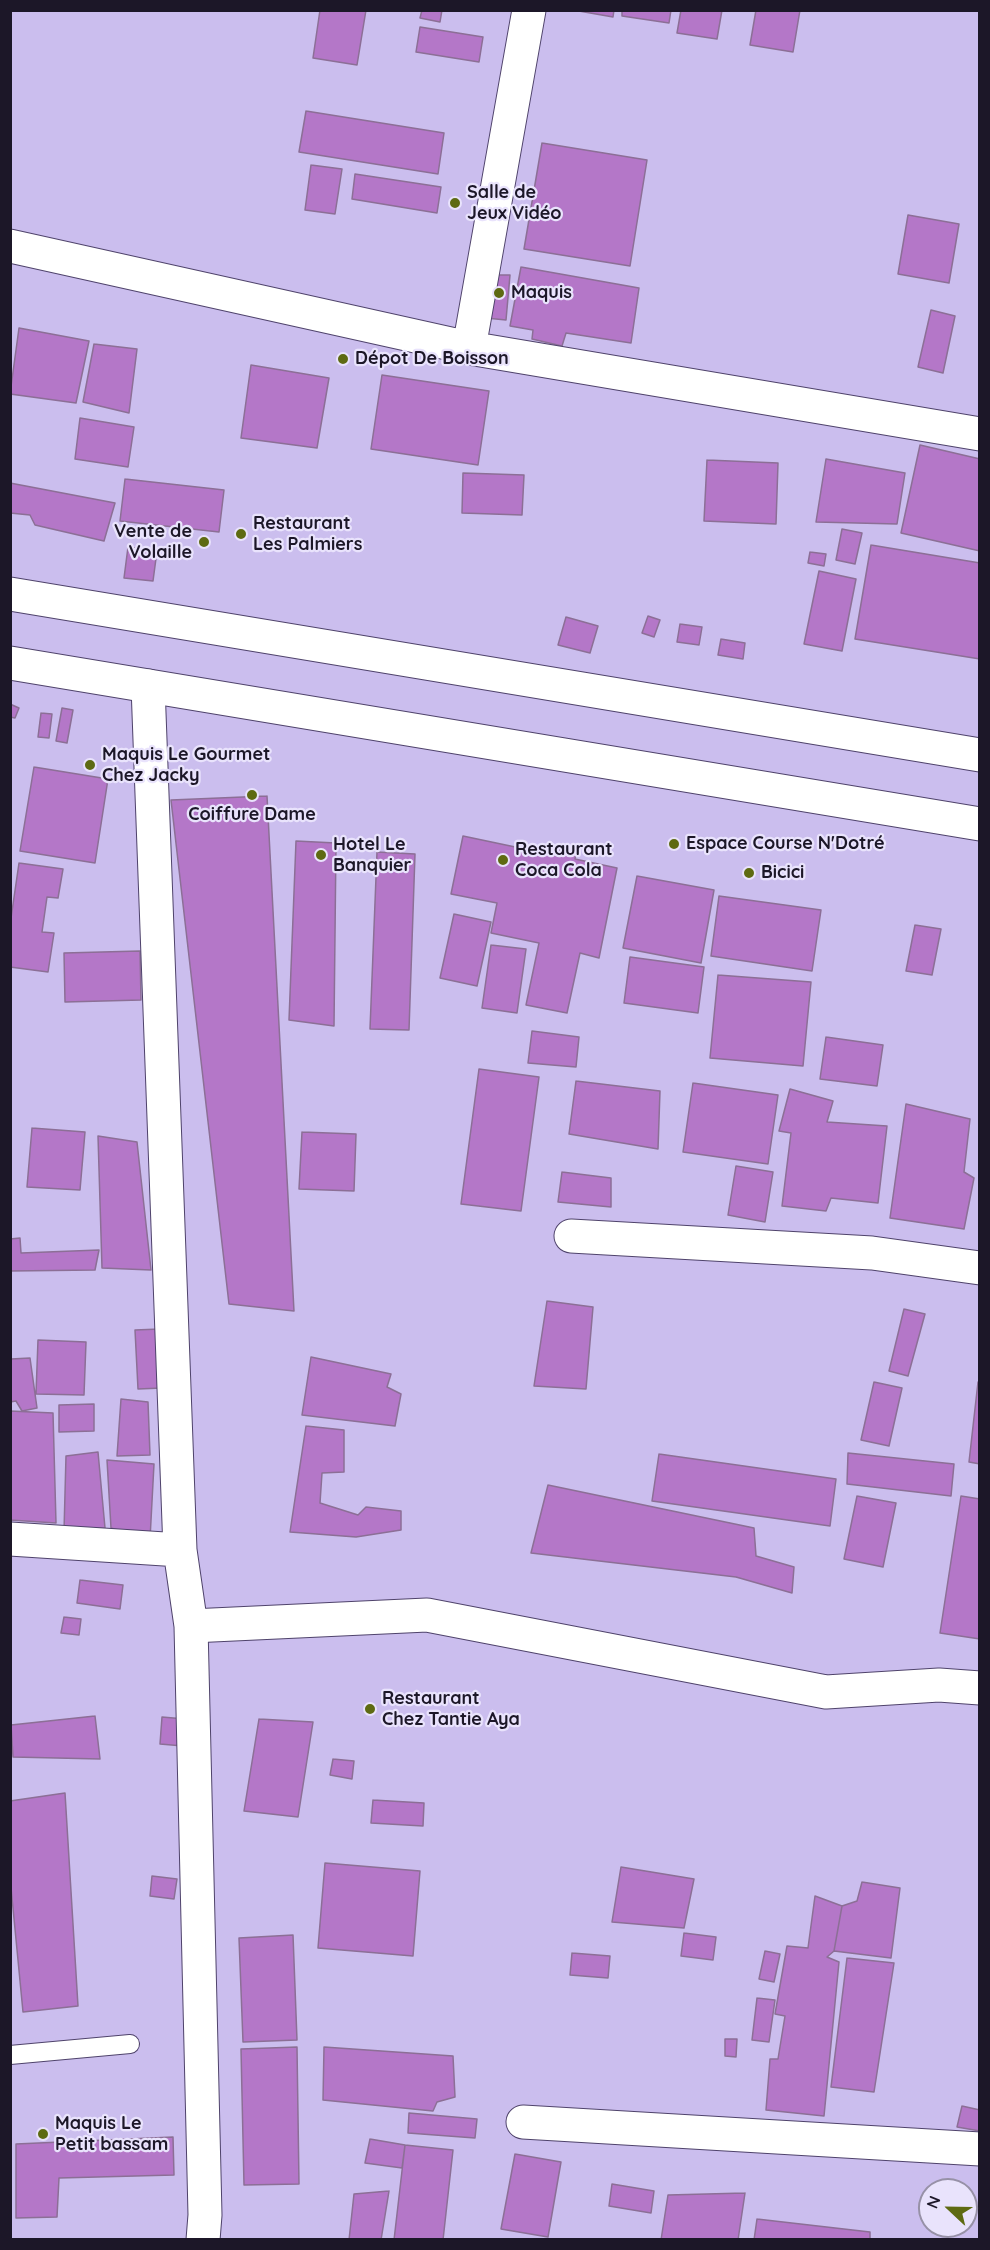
<!DOCTYPE html>
<meta charset="utf-8">
<style>
body{margin:0}
#map{position:relative;width:990px;height:2250px;overflow:hidden;background:#cbbeee;font-family:Quicksand,sans-serif}
canvas{display:block}
.frame{position:absolute;inset:0;border:12px solid #1c1728;pointer-events:none}
.north{position:absolute;left:918px;top:2178px;width:60px;height:60px;box-sizing:border-box;background:#e9e3fc;border:2px solid #9791a7;border-radius:50%;rotate:292deg;font-size:16px;font-weight:700;line-height:24px;text-align:center;color:#1c1728}
.north::after{content:'';display:block;margin:auto;width:21px;height:27px;background:#5e6a12;clip-path:polygon(50% 0,100% 100%,50% 72%,0 100%)}
</style>
<div id="map">
<canvas width="990" height="2250"></canvas>
<div class="frame"></div>
<div class="north">N</div>
</div>
<script>
const ctx = document.querySelector('canvas').getContext('2d');
ctx.lineJoin = 'round';
function paint(path, color) {
  ctx.fillStyle = color;
  ctx.fill(path, 'evenodd');
}
function shape(rows) {
  const path = new Path2D();
  for (const r of rows) {
    path.moveTo(r[0], r[1]);
    for (let i = 2; i < r.length; i += 2) path.lineTo(r[i], r[i + 1]);
  }
  return path;
}
function trace(path, color, width, dash) {
  ctx.strokeStyle = color;
  ctx.lineWidth = width;
  ctx.lineCap = dash ? 'butt' : 'round';
  ctx.setLineDash(dash || []);
  ctx.stroke(path);
}
function write(font, color, halo, rows, align = 'center') {
  ctx.font = font + ' Quicksand,sans-serif';
  ctx.lineWidth = 4.5;
  ctx.setLineDash([]);
  ctx.textBaseline = 'middle';
  ctx.strokeStyle = halo;
  ctx.fillStyle = color;
  for (const [text, x, y, turn = 0] of rows) {
    ctx.save();
    ctx.translate(x, y);
    ctx.rotate((+turn || 0) * Math.PI / 180);
    ctx.textAlign = isNaN(turn) ? turn : align;
    if (halo) ctx.strokeText(text, 0, 0);
    ctx.fillText(text, 0, 0);
    ctx.restore();
  }
}
const building = shape([
 [320,10,366,10,357,65,313,58,320,10],
 [422,10,442,10,440,22,420,18,422,10],
 [573,10,614,10,613,17,573,10],
 [622,10,671,10,669,23,622,16,622,10],
 [681,10,722,10,717,39,677,33,681,10],
 [756,10,800,10,793,52,750,45,756,10],
 [420,27,483,37,479,62,416,52,420,27],
 [306,111,444,133,438,174,299,152,306,111],
 [542,143,647,160,630,266,524,249,542,143],
 [311,165,342,169,335,214,305,210,311,165],
 [355,174,441,187,437,213,352,199,355,174],
 [908,215,959,224,949,283,898,274,908,215],
 [521,267,639,288,631,343,566,333,562,346,532,339,533,330,510,326,521,267],
 [493,275,510,275,506,320,486,318,493,275],
 [931,310,955,316,943,373,918,367,931,310],
 [19,328,89,341,76,403,10,394,19,328],
 [94,344,137,349,129,413,83,402,94,344],
 [251,365,329,378,317,448,241,438,251,365],
 [382,375,489,391,478,465,371,449,382,375],
 [80,418,134,427,128,467,75,459,80,418],
 [920,445,980,459,980,551,901,533,920,445],
 [826,459,905,473,897,524,816,522,826,459],
 [707,460,778,463,776,524,704,521,707,460],
 [463,473,524,475,522,515,462,513,463,473],
 [125,479,224,490,219,532,120,521,125,479],
 [10,483,115,503,104,541,35,525,30,515,10,513,10,483],
 [842,529,862,533,855,564,836,560,842,529],
 [871,545,980,563,980,659,855,639,871,545],
 [128,547,157,551,153,581,124,578,128,547],
 [810,552,826,554,824,566,808,563,810,552],
 [819,571,856,579,842,651,804,644,819,571],
 [648,616,660,620,654,637,642,633,648,616],
 [566,617,598,626,590,653,558,645,566,617],
 [680,624,702,627,699,645,677,642,680,624],
 [721,639,745,643,743,659,718,655,721,639],
 [10,704,19,708,15,718,10,717,10,704],
 [62,708,73,710,67,743,56,741,62,708],
 [41,713,52,714,49,738,38,737,41,713],
 [34,767,108,779,95,863,20,851,34,767],
 [267,796,294,1311,229,1304,171,800,267,796],
 [463,836,558,856,561,844,577,848,575,859,617,868,599,958,580,953,567,1013,526,1005,539,943,491,933,497,903,451,894,463,836],
 [296,841,336,843,334,1026,289,1020,296,841],
 [377,852,415,854,409,1030,370,1029,377,852],
 [19,863,63,869,58,898,47,897,42,932,54,933,48,972,10,967,10,925,19,863],
 [637,876,714,890,701,963,623,948,637,876],
 [719,896,821,910,812,971,711,956,719,896],
 [454,914,491,922,477,986,440,978,454,914],
 [915,925,941,929,932,975,906,971,915,925],
 [491,945,526,949,517,1013,482,1008,491,945],
 [140,951,141,1000,65,1002,64,953,140,951],
 [630,957,704,967,698,1013,624,1003,630,957],
 [718,975,811,982,803,1066,710,1058,718,975],
 [532,1031,579,1037,576,1067,528,1063,532,1031],
 [826,1037,883,1045,877,1086,820,1079,826,1037],
 [479,1069,539,1077,521,1211,461,1204,479,1069],
 [576,1081,660,1091,658,1149,569,1134,576,1081],
 [693,1083,778,1095,768,1164,683,1152,693,1083],
 [790,1089,833,1101,827,1122,887,1126,878,1203,831,1198,826,1211,782,1206,791,1133,779,1131,790,1089],
 [906,1104,970,1119,964,1172,974,1178,964,1229,890,1218,906,1104],
 [32,1128,85,1132,80,1190,27,1187,32,1128],
 [302,1132,356,1134,354,1191,299,1189,302,1132],
 [98,1136,137,1142,151,1270,102,1268,98,1136],
 [736,1166,773,1172,765,1222,728,1215,736,1166],
 [562,1172,611,1178,611,1207,558,1202,562,1172],
 [20,1238,21,1253,99,1250,95,1270,10,1271,10,1239,20,1238],
 [547,1301,593,1307,586,1389,534,1386,547,1301],
 [904,1309,925,1314,908,1376,889,1371,904,1309],
 [160,1329,162,1388,138,1389,135,1330,160,1329],
 [38,1340,86,1342,84,1395,36,1394,38,1340],
 [10,1355,11,1359,30,1358,37,1408,22,1411,16,1401,10,1402,10,1355],
 [311,1357,391,1374,387,1387,401,1394,395,1426,302,1415,311,1357],
 [874,1382,902,1388,889,1446,861,1440,874,1382],
 [978,1382,980,1382,980,1464,969,1462,978,1382],
 [121,1399,148,1402,150,1455,117,1456,121,1399],
 [94,1404,94,1431,59,1432,59,1405,94,1404],
 [10,1411,53,1413,56,1523,10,1520,10,1411],
 [306,1426,344,1430,344,1472,322,1473,320,1503,358,1515,366,1507,401,1511,401,1530,356,1537,290,1532,306,1426],
 [98,1452,105,1528,64,1531,66,1456,98,1452],
 [848,1453,954,1464,951,1496,847,1484,848,1453],
 [659,1454,836,1479,830,1526,652,1501,659,1454],
 [107,1460,154,1464,150,1539,111,1528,107,1460],
 [548,1485,754,1528,756,1556,794,1567,792,1593,736,1577,531,1553,548,1485],
 [857,1496,896,1503,883,1567,844,1559,857,1496],
 [961,1496,980,1499,980,1639,940,1633,961,1496],
 [80,1580,123,1585,120,1609,77,1603,80,1580],
 [64,1617,81,1619,79,1635,61,1633,64,1617],
 [95,1716,100,1759,13,1757,11,1725,95,1716],
 [162,1717,185,1719,183,1746,160,1744,162,1717],
 [259,1719,313,1722,298,1817,244,1811,259,1719],
 [333,1759,354,1761,352,1779,330,1775,333,1759],
 [65,1793,78,2006,23,2012,10,1877,10,1801,65,1793],
 [373,1800,424,1803,423,1826,371,1823,373,1800],
 [325,1863,420,1871,413,1956,318,1948,325,1863],
 [621,1867,694,1879,684,1928,612,1922,621,1867],
 [152,1876,177,1879,174,1899,150,1896,152,1876],
 [862,1882,900,1888,891,1958,834,1951,842,1906,857,1901,862,1882],
 [815,1896,842,1906,834,1951,827,1957,839,1962,824,2116,766,2110,770,2059,778,2059,785,2016,775,2014,787,1946,808,1948,815,1896],
 [684,1933,716,1937,713,1960,681,1956,684,1933],
 [293,1935,297,2040,243,2042,239,1938,293,1935],
 [765,1951,780,1954,774,1982,759,1979,765,1951],
 [572,1953,610,1956,608,1978,570,1975,572,1953],
 [847,1958,894,1963,874,2092,831,2087,847,1958],
 [757,1998,775,2000,769,2042,752,2040,757,1998],
 [725,2039,737,2039,736,2057,725,2056,725,2039],
 [297,2047,299,2184,244,2185,241,2049,297,2047],
 [324,2047,453,2056,455,2097,437,2102,433,2111,323,2100,324,2047],
 [962,2106,980,2110,980,2131,957,2127,962,2106],
 [409,2113,477,2119,475,2138,408,2133,409,2113],
 [173,2137,174,2175,59,2178,57,2217,16,2218,16,2144,173,2137],
 [370,2139,405,2145,402,2168,365,2163,370,2139],
 [405,2145,453,2150,443,2240,394,2240,405,2145],
 [515,2154,561,2162,548,2237,501,2229,515,2154],
 [612,2184,654,2191,651,2213,609,2206,612,2184],
 [389,2191,381,2240,349,2240,354,2194,389,2191],
 [745,2193,738,2240,661,2240,668,2195,745,2193],
 [757,2219,870,2232,870,2240,754,2240,757,2219]
]);
const service = shape([
 [10,2055,130,2044]
]);
const minor = shape([
 [10,246,469,348,980,434],
 [469,348,529,10],
 [148,686,180,1550,191,1626,205,2215,203,2240],
 [571,1236,872,1253,980,1268],
 [10,1539,180,1550],
 [191,1626,427,1615,826,1692,939,1685,980,1688],
 [523,2122,980,2149]
]);
const primary = shape([
 [10,594,980,755],
 [10,663,980,824]
]);
const markers = [
 [455,203,6,"#5e6a12"],
 [499,293,6,"#5e6a12"],
 [343,359,6,"#5e6a12"],
 [241,534,6,"#5e6a12"],
 [204,542,6,"#5e6a12"],
 [90,765,6,"#5e6a12"],
 [252,795,6,"#5e6a12"],
 [674,844,6,"#5e6a12"],
 [321,855,6,"#5e6a12"],
 [503,860,6,"#5e6a12"],
 [749,873,6,"#5e6a12"],
 [370,1709,6,"#5e6a12"],
 [43,2134,6,"#5e6a12"]
];
const poiNames = [
 ["Salle de",467,193],
 ["Jeux Vidéo",467,214],
 ["Maquis",511,293],
 ["Dépot De Boisson",355,359],
 ["Restaurant",253,524],
 ["Les Palmiers",253,545],
 ["Vente de",192,532,"right"],
 ["Volaille",192,553,"right"],
 ["Maquis Le Gourmet",102,755],
 ["Chez Jacky",102,776],
 ["Coiffure Dame",252,815,"center"],
 ["Espace Course N'Dotré",686,844],
 ["Hotel Le",333,845],
 ["Banquier",333,866],
 ["Restaurant",515,850],
 ["Coca Cola",515,871],
 ["Bicici",761,873],
 ["Restaurant",382,1699],
 ["Chez Tantie Aya",382,1720],
 ["Maquis Le",55,2124],
 ["Petit bassam",55,2145]
];
paint(building, '#b477c8');
trace(building, '#8c6f96', 1.5);
trace(service, '#4f436b', 20);
trace(minor, '#4f436b', 35);
trace(primary, '#4f436b', 35);
trace(service, '#fff', 18);
trace(minor, '#fff', 33);
trace(primary, '#fff', 33);
for (const [x, y, r, color] of markers) {
  const dot = new Path2D();
  dot.arc(x, y, r, 0, 2 * Math.PI);
  ctx.fillStyle = color;
  ctx.fill(dot);
  trace(dot, '#e9e3fc', 2);
}
write('bold 18px', '#1c1728', '#e9e3fc', poiNames, 'left');
</script>
